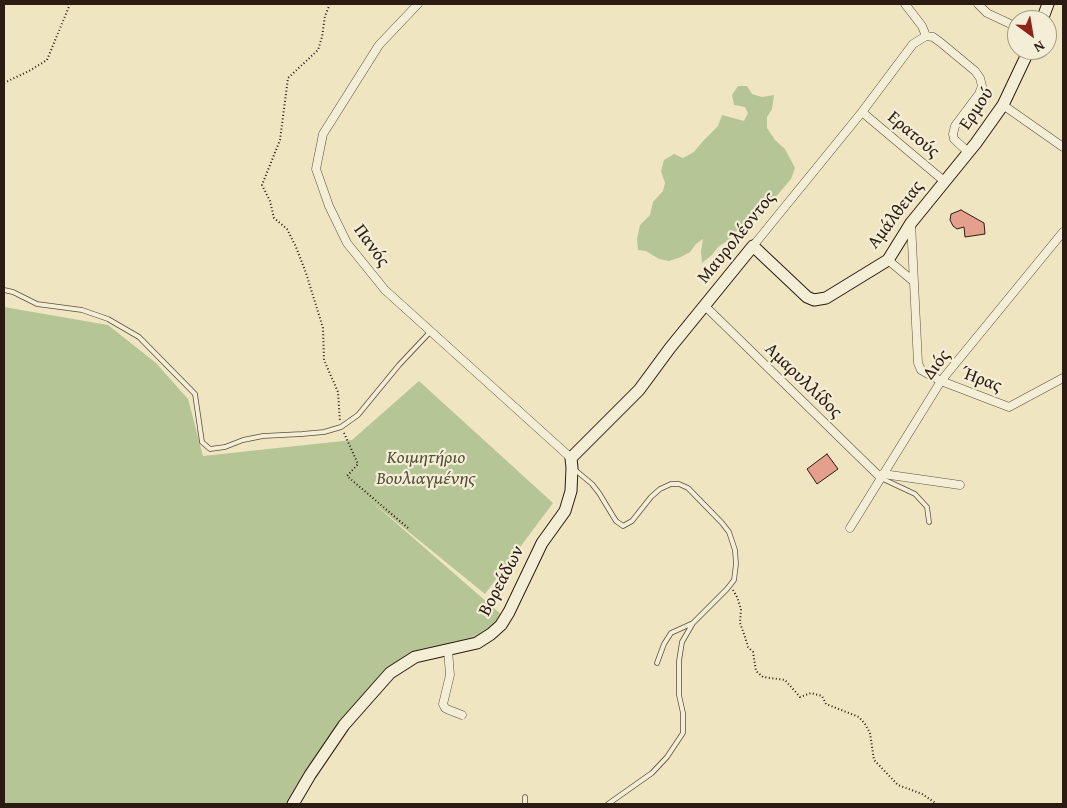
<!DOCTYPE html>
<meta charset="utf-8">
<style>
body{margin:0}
#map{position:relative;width:1067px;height:808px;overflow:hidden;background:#f0e5c1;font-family:"Gentium Book Plus",serif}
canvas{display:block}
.frame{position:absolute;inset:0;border:5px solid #2b1b12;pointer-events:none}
.north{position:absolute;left:1007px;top:10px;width:50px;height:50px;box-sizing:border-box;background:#f5eed7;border:1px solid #a49a88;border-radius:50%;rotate:148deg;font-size:14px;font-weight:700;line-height:20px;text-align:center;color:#2b1b12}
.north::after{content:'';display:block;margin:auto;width:18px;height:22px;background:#8f2418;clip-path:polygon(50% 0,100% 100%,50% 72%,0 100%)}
</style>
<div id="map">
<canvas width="1067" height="808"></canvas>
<div class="frame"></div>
<div class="north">N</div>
</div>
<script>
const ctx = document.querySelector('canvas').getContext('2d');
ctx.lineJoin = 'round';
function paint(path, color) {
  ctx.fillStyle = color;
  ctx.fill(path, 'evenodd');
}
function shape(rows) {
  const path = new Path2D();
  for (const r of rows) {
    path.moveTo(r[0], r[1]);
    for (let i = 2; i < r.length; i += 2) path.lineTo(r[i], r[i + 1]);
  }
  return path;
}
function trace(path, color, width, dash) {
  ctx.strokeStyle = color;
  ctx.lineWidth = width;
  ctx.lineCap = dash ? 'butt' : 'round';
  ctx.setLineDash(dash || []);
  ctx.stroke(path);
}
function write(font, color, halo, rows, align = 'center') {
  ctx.font = font + ' "Gentium Book Plus",serif';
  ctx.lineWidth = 4.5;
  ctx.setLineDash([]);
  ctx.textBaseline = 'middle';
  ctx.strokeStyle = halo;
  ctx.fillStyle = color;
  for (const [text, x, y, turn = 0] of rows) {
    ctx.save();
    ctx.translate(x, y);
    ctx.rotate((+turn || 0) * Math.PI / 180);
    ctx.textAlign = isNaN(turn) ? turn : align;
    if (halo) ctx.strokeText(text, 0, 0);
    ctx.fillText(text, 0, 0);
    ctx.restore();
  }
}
const green = shape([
 [738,86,747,86,752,94,762,97,774,95,772,109,767,117,767,128,775,140,785,149,795,168,791,179,756,220,747,222,739,228,730,239,718,247,712,255,702,263,701,251,703,239,696,244,690,252,681,257,669,261,659,259,646,251,638,250,637,239,640,225,650,215,653,202,663,191,665,183,661,171,664,160,674,154,683,158,694,152,703,141,718,126,722,115,744,121,748,113,745,107,734,105,732,95],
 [4,307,108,325,156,363,188,399,203,456,352,440,419,381,553,503,485,594,372,502,503,616,480,639,384,674,294,804,4,804]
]);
const building = shape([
 [961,210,984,223,985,234,965,237,964,227,957,229,953,226,950,220,951,214,961,210],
 [827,454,838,469,817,484,807,469,827,454]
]);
const path = shape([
 [330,4,325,16,322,37,318,50,288,78,280,140,262,185,270,201,274,218,287,229,296,247,306,273,323,328,324,360,338,392,340,422],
 [4,83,29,71,47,60,70,4],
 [344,433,358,464,347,476,408,528],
 [733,590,737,597,741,609,740,623,745,637,748,647,753,652,756,671,763,677,785,680,800,697,811,693,822,696,826,704,859,717,865,724,870,733,874,760,898,785,922,794,937,804]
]);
const lane = shape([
 [4,290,13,292,37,304,82,310,108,319,139,337,195,394,202,442,210,449,225,447,243,440,263,436,302,434,324,432,341,427,358,415,399,365,431,331],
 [574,469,592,484,599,493,616,521,623,526,632,521,651,497,660,489,671,484,679,484,688,488,722,523,729,532,735,550,736,564,734,580,727,589,693,623,682,642,679,661,679,695,683,713,683,733,667,757,652,773,608,804],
 [881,478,915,494,927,507,929,522],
 [657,663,664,644,671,633,693,623],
 [525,804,525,797]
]);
const street = shape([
 [418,4,379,45,323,134,316,169,329,206,347,243,385,290,571,458],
 [905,4,922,26,926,36],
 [978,4,987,13,1017,27],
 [926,36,933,37,940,42,975,71,980,78,982,86,979,94,955,126,953,134,954,139,968,152],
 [1003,105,1063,147],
 [862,112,944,181],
 [911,223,918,363,921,370,941,381,1009,407,1063,378],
 [753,246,862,112,913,44,926,36],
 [888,260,913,281],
 [705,306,880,477],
 [883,474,960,485],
 [850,528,941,381,1063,232],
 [448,650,450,675,443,704,445,708,449,710,462,715]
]);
const secondary = shape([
 [1042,20,1048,4],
 [293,804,310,775,344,725,390,673,415,657,477,643,491,634,501,625,509,612,542,543,565,511,571,491,572,468,571,458,639,390,670,348,753,246,807,297,814,300,826,298,888,260,911,223,976,143,1003,105,1029,50]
]);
const streetNames = [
 ["Ερμού",977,109,-56],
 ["Ερατούς",913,135,40],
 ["Αμάλθειας",896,215,-53],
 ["Μαυρολέοντος",737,238,-51],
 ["Πανός",371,246,54],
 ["Διός",937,365,-53],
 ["Ήρας",981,380,21],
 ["Αμαρυλλίδος",803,381,44],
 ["Βορεάδων",502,581,-62]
];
const parkNames = [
 ["Κοιμητήριο",426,458],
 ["Βουλιαγμένης",426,479]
];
paint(green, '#b6c595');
paint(building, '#e49f8d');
trace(building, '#2b1b12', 1);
trace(lane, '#5c4e3e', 5.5);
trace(street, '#5c4e3e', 9);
trace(secondary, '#2b1b12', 13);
trace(path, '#2b1b12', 2, [1, 2.5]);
trace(lane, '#f5eed7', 4);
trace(street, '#f5eed7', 8);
trace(secondary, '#f5eed7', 11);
write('18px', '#2b1b12', '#f5eed7', streetNames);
write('italic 18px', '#554e39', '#f5eed7', parkNames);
</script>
